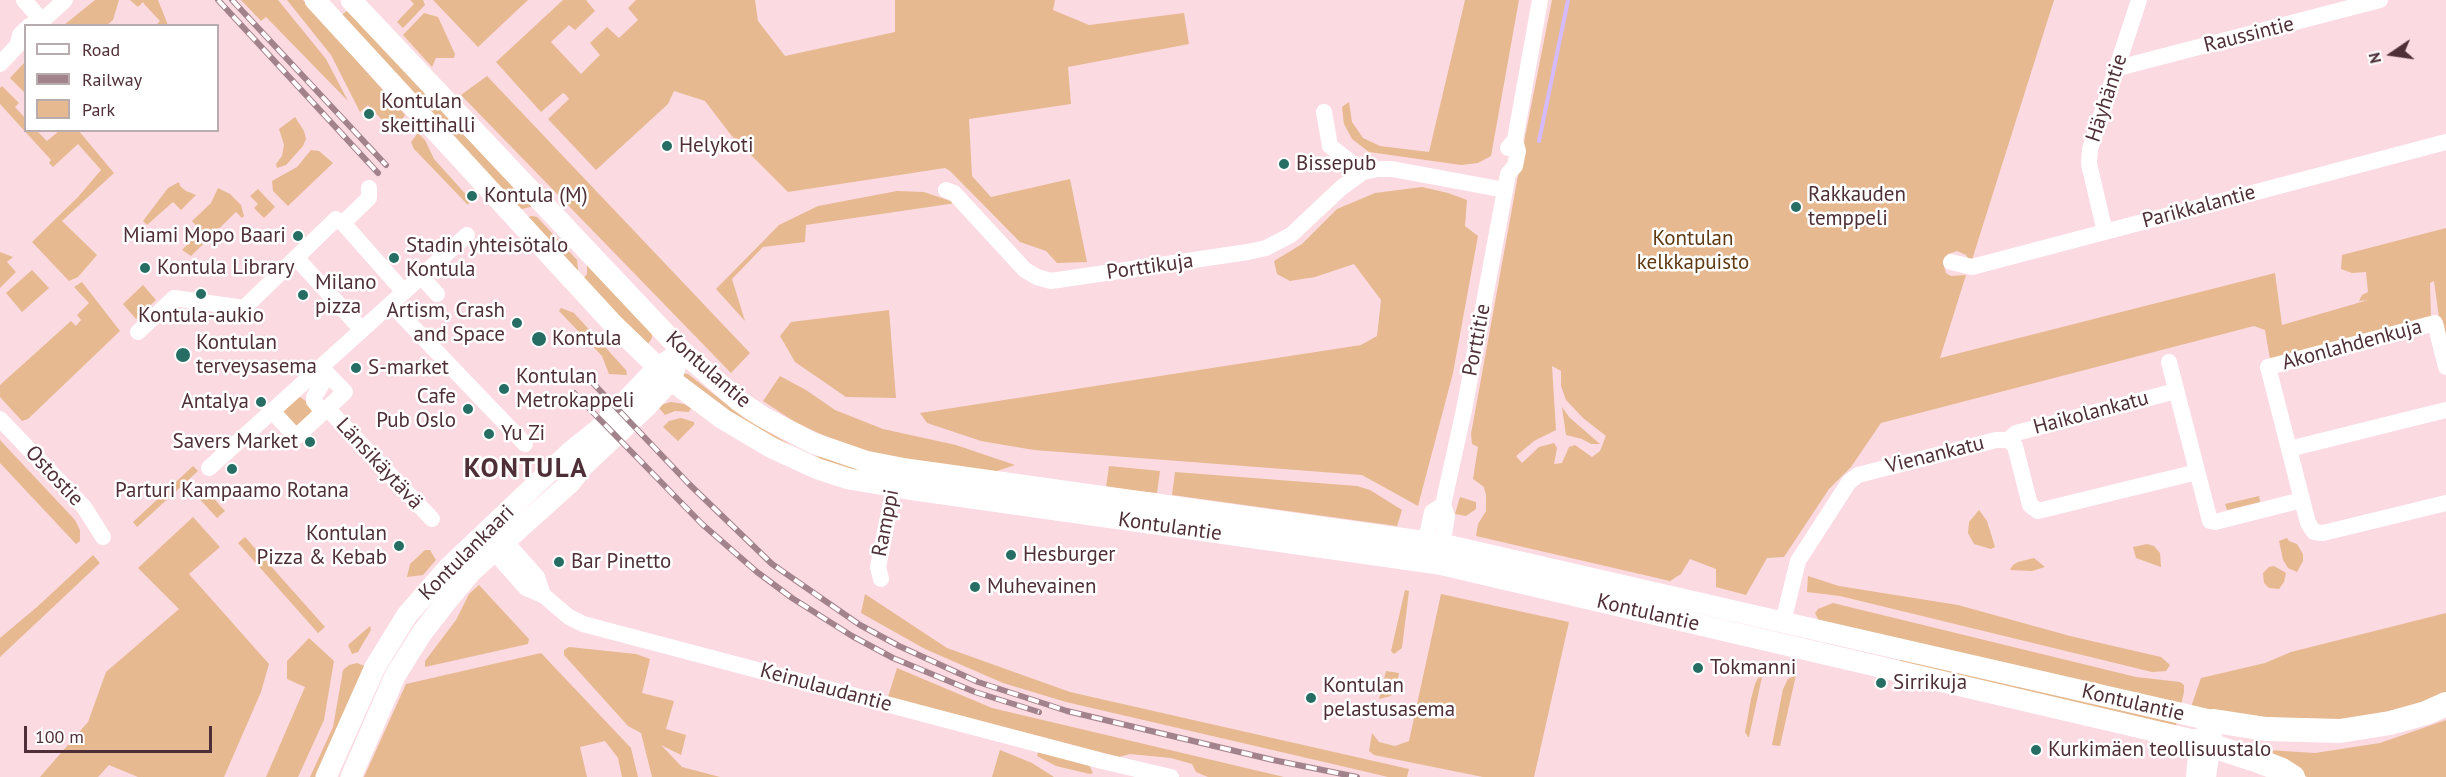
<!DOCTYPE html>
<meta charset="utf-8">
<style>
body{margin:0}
#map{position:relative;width:2446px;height:777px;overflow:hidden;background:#fbdae2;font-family:"PT Sans",sans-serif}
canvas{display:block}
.legend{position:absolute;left:24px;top:24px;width:195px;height:108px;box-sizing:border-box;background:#fff;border:2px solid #b8acaf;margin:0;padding:8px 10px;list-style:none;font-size:18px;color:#4e2f37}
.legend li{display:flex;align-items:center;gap:12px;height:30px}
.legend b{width:30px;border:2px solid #b8acaf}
.north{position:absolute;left:2362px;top:24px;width:60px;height:60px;-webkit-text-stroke:4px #fff;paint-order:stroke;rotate:257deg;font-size:16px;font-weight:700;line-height:24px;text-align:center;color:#4e2f37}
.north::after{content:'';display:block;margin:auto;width:21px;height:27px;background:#4e2f37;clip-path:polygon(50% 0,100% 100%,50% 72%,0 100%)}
.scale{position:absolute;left:24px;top:726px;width:188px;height:27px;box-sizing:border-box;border:3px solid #4e2f37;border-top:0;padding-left:8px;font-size:18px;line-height:21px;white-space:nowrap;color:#4e2f37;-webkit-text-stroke:4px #fff;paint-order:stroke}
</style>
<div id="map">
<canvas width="2446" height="777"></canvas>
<ul class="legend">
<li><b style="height:8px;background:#fff"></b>Road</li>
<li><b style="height:8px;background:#a3838b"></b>Railway</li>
<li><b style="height:16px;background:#e7b990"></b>Park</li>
</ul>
<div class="north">N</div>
<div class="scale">100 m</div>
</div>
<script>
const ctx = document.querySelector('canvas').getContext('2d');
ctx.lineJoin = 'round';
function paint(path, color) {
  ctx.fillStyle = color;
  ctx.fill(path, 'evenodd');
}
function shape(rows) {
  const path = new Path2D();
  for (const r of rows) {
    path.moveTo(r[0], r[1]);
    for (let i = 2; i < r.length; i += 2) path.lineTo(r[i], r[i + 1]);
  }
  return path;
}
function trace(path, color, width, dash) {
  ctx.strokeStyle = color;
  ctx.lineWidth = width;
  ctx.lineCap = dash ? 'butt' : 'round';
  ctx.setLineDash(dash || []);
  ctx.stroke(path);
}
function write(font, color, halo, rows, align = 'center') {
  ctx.font = font + ' "PT Sans",sans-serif';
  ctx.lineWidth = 5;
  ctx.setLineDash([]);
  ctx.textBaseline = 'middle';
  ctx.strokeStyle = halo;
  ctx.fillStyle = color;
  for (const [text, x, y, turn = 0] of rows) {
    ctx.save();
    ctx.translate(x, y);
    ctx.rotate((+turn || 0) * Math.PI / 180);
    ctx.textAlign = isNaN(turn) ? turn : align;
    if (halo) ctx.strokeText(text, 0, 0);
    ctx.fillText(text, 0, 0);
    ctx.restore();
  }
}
const green = shape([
 [95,0,119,0,113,20,107,25,64,25],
 [130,0,158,0,168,25,156,25,160,21,145,5,143,2,138,7],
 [241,0,278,0,326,59,348,101,266,17,261,21],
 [287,0,303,0,405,115,403,118,390,123,384,122,368,105,360,112,331,55],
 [410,0,423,0,425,5,403,28,397,22,414,4],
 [433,0,528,0,478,47],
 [563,0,586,0,595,11,575,30,569,25,551,42,581,74,600,55,590,43,607,27,619,38,638,20,628,8,636,0,755,0,758,21,785,56,895,32,895,0,1055,0,1053,10,1089,25,1184,13,1189,44,1068,67,1071,104,969,119,972,176,991,197,1070,179,1087,262,1057,263,1046,251,1020,242,950,171,945,168,788,192,731,135,705,101,674,91,668,104,596,170,548,119,569,99,566,95,563,93,541,112,496,62],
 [1465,0,1519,0,1491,156,1478,163,1461,165,1369,152,1352,139,1344,124,1342,107,1349,102,1352,122,1363,138,1380,146,1429,152],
 [1552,0,2054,0,1971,263,1966,255,1957,251,1948,254,1943,263,1946,273,1951,276,1966,275,1940,358,2275,273,2282,325,2368,300,2359,301,2362,295,2368,292,2366,272,2352,273,2341,269,2342,255,2446,228,2446,338,2439,318,2434,281,2430,283,2431,317,2270,359,2265,330,2254,326,1881,423,1851,467,1829,489,1784,557,1767,558,1746,595,1716,587,1716,569,1690,559,1681,574,1670,581,1476,536,1478,524,1486,511,1486,495,1484,487,1473,479,1478,447,1472,444,1471,434,1525,137],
 [1552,366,1561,371,1561,386,1566,400,1583,418,1606,436,1600,451,1592,457,1575,445,1569,447,1562,463,1554,464,1557,448,1554,443,1539,447,1522,463,1516,456,1534,441,1556,430],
 [348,10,534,206,518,210,340,16],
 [424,13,438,17,455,54,454,58,436,58,432,67,403,35],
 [25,62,25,93,10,78],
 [487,76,750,353,731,373,461,95],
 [2,86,19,103,15,107,25,118,26,130,37,131,47,141,59,131,79,131,114,173,62,221,97,255,78,277,69,281,32,242,78,197,101,170,78,144,53,167,49,163,51,160,0,104,0,88],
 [295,117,304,131,306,139,303,146,286,165,277,168,276,164,282,156,284,145,279,129],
 [418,133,425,140,434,159,470,199,468,205,414,149,411,142],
 [311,150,319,151,333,163,288,206,273,191,272,181,297,167],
 [179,182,180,186,186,191,196,195,181,210,173,202,147,225,143,221,168,188],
 [1422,187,1448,193,1467,200,1465,226,1478,236,1453,373,1418,506,1362,475,1034,450,981,441,927,423,920,413,1361,345,1377,336,1381,300,1354,264,1315,277,1290,281,1277,274,1274,261,1302,244,1337,209,1375,193],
 [218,188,230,194,241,205,244,216,242,218,236,212,191,256,182,250,201,231,192,221,211,203],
 [258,189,275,207,264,218,254,208,258,204,250,196],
 [897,191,924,192,956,203,806,225,805,242,763,247,732,279,745,321,716,289,779,225,818,206],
 [532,216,537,217,577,260,578,269,575,273,528,217],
 [0,252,13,257,7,262,16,272,0,288],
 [587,264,652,333,652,338,646,347,581,281,587,274],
 [32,270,49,288,22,312,6,293],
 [82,282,120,331,28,419,22,421,0,397,0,385,71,321,76,326,81,320,77,315,89,303,74,287],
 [143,285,156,300,136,319,123,304],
 [561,308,574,313,626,370,627,375,609,374,602,356,559,311],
 [889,310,896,398,846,397,795,362,780,336,791,322],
 [679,373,688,374,744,418,796,448,815,456,842,460,886,476,837,467,753,429],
 [780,376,806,390,835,410,883,429,956,445,1015,465,991,473,881,455,844,445,795,422,763,401],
 [295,393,319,411,297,432,277,410],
 [671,402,684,404,691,408,689,412,675,411,665,415,659,408,660,405],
 [1562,407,1569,417,1600,444,1591,444,1582,439,1566,435],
 [681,418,694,422,694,425,678,441,663,427,669,421],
 [0,440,75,520,80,530,80,541,76,544,0,463],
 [193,466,198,471,137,527,133,522],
 [1109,466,1160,471,1157,493,1106,488],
 [1175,472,1357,486,1370,490,1402,510,1397,526,1172,495],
 [200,489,206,490,225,511,217,518,195,494],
 [2259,496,2260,502,2227,510,2225,504],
 [1460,497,1476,502,1476,509,1466,516,1455,514],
 [1979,510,1987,521,1995,547,1991,549,1974,544,1968,533,1969,522],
 [193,517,220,547,189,574,269,664,261,692,224,777,138,777,109,765,98,777,40,777,88,722,106,672,179,609,138,568],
 [245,537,325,627,318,633,238,543],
 [2287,538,2289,541,2297,544,2303,554,2303,561,2297,572,2288,568,2283,560,2279,541],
 [2147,544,2154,546,2160,553,2161,567,2136,558,2133,547],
 [425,550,430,550,436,560,423,575,407,577,410,564],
 [93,555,100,563,0,657,0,638,37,607],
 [2034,558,2045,567,2032,571,2010,570,2013,565,2018,562],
 [2274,566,2286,573,2284,582,2279,589,2269,588,2264,583,2263,573,2269,567],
 [1808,576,1839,586,1958,605,2070,636,2161,657,2170,665,2166,671,2152,672,1840,596,1807,592],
 [479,585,529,639,528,644,425,667,425,661,456,620,469,594],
 [1405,590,1409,591,1402,648,1394,654,1391,651],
 [865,594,947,648,1070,692,1409,769,1407,777,1388,777,1337,765,1066,702,1003,683,925,649,861,613],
 [1441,594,1569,622,1534,777,1483,777,1374,755,1369,751,1372,733,1379,742,1395,746,1409,741],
 [1833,603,2136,677,2180,682,2184,685,2184,692,2181,705,1819,621,1815,613,1818,609],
 [2446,613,2446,695,2380,719,2287,722,2191,707,2201,678,2265,663,2291,652],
 [370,626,371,630,358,652,352,654,348,645],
 [309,638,334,661,324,720,298,777,266,777,305,687,287,679,287,661],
 [569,647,636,654,650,659,642,693,674,701,666,729,686,735,681,755,661,745,682,767,720,777,652,777,641,733,628,726,564,655,564,650],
 [541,653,631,748,638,777,622,777,618,758,605,741,580,747,587,777,364,777,406,684],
 [1900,659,2177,722,2175,728,1899,665],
 [357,663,367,667,317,777,310,777,333,727,343,670,349,665],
 [897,668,992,708,1284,777,1208,777,1196,772,1192,764,1171,758,1130,754,1119,757,888,697],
 [1386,671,1399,673,1396,687,1391,696,1379,699],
 [1796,675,1780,746,1772,745,1783,689,1788,679],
 [1762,677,1749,737,1748,737,1745,732,1751,699,1755,684,1758,678],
 [2446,720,2446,777,2307,777,2268,750,2315,753,2380,743],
 [1000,750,1032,763,1054,777,992,777],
 [1039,750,1088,763,1093,773,1090,774,1056,766,1037,756]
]);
const stream = shape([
 [1539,141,1568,0]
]);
const minor = shape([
 [24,0,42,21],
 [29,26,42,21,65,0],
 [0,64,17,46,20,35,26,29],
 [2118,68,2380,0],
 [1324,112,1330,146,1363,172],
 [1508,148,1515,140,1540,0],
 [369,188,369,198,343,223,404,292],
 [946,190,954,193,1025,270,1037,277,1051,281,1248,252,1266,248,1291,235,1341,188,1363,172,1378,169,1392,169,1505,190],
 [2105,232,2089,164,2090,149,2139,0],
 [1951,262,1972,267,2446,142],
 [301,263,362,330],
 [421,276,437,294],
 [391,304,525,444],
 [138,332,174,298,244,308,336,219],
 [2169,362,2210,521,2215,522,2302,500],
 [2446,367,2435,323,2268,367,2308,523,2314,532,2323,533,2446,503],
 [327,408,432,519],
 [272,411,296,437,345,392,321,367],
 [323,412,314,401,314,397,328,374],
 [0,419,84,507,103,537],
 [2008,440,2016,433,2176,391],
 [2289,449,2446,410],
 [209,468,467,235],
 [496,536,506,542,537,577,543,595],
 [491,542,494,552,526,588,543,595,569,617,583,624,1102,761,1171,777],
 [1423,554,1432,512,1443,505],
 [1441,554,1447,516,1443,505,1464,410,1508,174,1515,166,1518,151,1515,140],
 [881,579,878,567,896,477],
 [1783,622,1798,561,1849,482,1858,475,1996,440,2008,440,2015,446,2030,505,2038,511,2197,472],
 [2194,777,2197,741,2214,721],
 [2208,777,2214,737]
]);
const major = shape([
 [315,0,613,324,671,380,723,419,772,448,818,469,849,479,908,489,1439,564,2197,741],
 [351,0,682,351,739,401,763,417,813,443,865,461,906,469,1442,544,2214,721],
 [326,777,375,667,407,615,449,567,569,453,599,429,658,367,669,360],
 [351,777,395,676,422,633,446,602,471,572,570,483,583,466,646,407,671,380,675,368]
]);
const highway = shape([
 [2214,721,2266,729,2340,731,2390,723,2426,713,2446,704],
 [2197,741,2256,760,2282,770,2293,777]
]);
const rail = shape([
 [218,0,378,173],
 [232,0,386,165],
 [590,380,689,484,772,564,860,625,899,646,978,682,1067,711,1273,760,1357,777],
 [574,393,702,524,757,572,792,598,852,636,893,658,975,692,1039,712]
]);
const markers = [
 [369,114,6,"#266d64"],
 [667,146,6,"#266d64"],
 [1284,164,6,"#266d64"],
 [472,196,6,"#266d64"],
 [1796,207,6,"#266d64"],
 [298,236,6,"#266d64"],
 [394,258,6,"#266d64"],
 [145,268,6,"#266d64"],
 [201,294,6,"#266d64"],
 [303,295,6,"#266d64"],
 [517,323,6,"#266d64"],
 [539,339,8,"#266d64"],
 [183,355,8,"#266d64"],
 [356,368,6,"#266d64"],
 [504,389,6,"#266d64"],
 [261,402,6,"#266d64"],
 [468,409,6,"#266d64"],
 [489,434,6,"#266d64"],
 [310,442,6,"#266d64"],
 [232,469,6,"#266d64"],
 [399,546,6,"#266d64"],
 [1011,555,6,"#266d64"],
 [559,562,6,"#266d64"],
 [975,587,6,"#266d64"],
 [1698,668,6,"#266d64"],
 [1881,683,6,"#266d64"],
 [1311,698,6,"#266d64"],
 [2036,750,6,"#266d64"]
];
const streetNames = [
 ["Raussintie",2249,35,-14],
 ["Häyhäntie",2107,98,-72],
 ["Parikkalantie",2199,207,-15],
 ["Porttikuja",1150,267,-8],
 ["Porttitie",1477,340,-79],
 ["Akonlahdenkuja",2352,345,-15],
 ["Kontulantie",708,370,41],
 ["Haikolankatu",2091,413,-15],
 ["Vienankatu",1935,455,-14],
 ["Länsikäytävä",379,464,47],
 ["Ostostie",54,476,47],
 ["Ramppi",886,523,-79],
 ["Kontulantie",1170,527,8],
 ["Kontulankaari",467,553,-45],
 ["Kontulantie",1648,613,13],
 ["Keinulaudantie",826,688,15],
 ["Kontulantie",2133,703,13]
];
const poiNames = [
 ["Kontulan",381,102],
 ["skeittihalli",381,126],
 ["Helykoti",679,146],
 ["Bissepub",1296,164],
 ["Rakkauden",1808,195],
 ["temppeli",1808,219],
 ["Kontula (M)",484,196],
 ["Miami Mopo Baari",286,236,"right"],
 ["Stadin yhteisötalo",406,246],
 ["Kontula",406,270],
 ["Kontula Library",157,268],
 ["Milano",315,283],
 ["pizza",315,307],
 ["Artism, Crash",505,311,"right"],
 ["and Space",505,335,"right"],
 ["Kontula-aukio",201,316,"center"],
 ["Kontula",552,339],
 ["Kontulan",196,343],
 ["terveysasema",196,367],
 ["S-market",368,368],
 ["Kontulan",516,377],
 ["Metrokappeli",516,401],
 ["Cafe",456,397,"right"],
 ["Pub Oslo",456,421,"right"],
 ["Antalya",249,402,"right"],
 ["Yu Zi",501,434],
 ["Savers Market",298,442,"right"],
 ["Parturi Kampaamo Rotana",232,491,"center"],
 ["Kontulan",387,534,"right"],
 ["Pizza & Kebab",387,558,"right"],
 ["Hesburger",1023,555],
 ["Bar Pinetto",571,562],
 ["Muhevainen",987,587],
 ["Tokmanni",1710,668],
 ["Sirrikuja",1893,683],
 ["Kontulan",1323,686],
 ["pelastusasema",1323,710],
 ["Kurkimäen teollisuustalo",2048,750]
];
const parkNames = [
 ["Kontulan",1693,239],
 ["kelkkapuisto",1693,263]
];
const districtNames = [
 ["KONTULA",526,469]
];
paint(green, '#e7b990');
trace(stream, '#d5bbfb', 4);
trace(minor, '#fff', 16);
trace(major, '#fff', 21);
trace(highway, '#fff', 24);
trace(rail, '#a3838b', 6);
trace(rail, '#fff', 4, [11]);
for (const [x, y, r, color] of markers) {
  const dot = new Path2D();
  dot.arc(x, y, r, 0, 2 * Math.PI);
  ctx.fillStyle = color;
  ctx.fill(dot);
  trace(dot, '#fff', 2);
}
write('21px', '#4e2f37', '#fff', streetNames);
write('21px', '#4e2f37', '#fff', poiNames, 'left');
write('21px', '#5e3913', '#fff', parkNames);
ctx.letterSpacing = '1.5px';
write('bold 27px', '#4e2f37', '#fff', districtNames);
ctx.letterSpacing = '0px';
</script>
